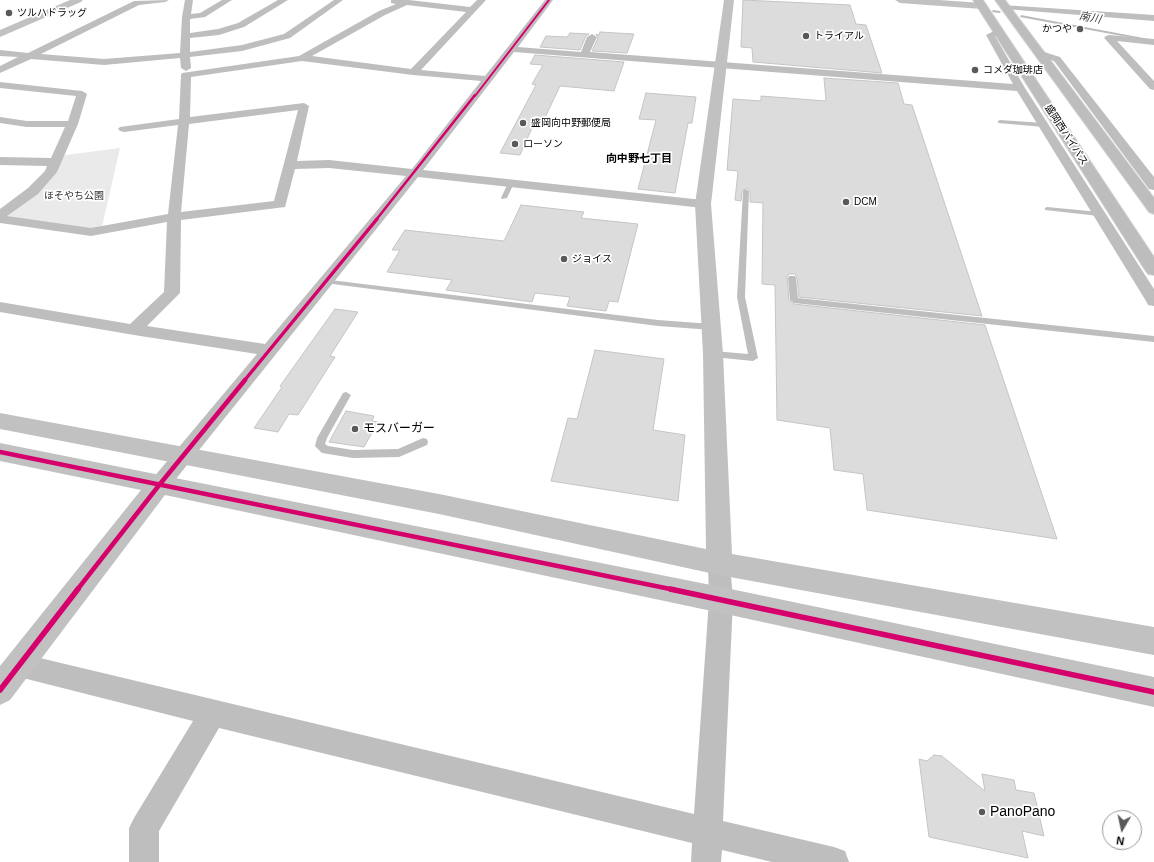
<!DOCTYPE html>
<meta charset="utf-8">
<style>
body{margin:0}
#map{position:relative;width:1154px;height:862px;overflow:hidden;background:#fff;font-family:Helvetica,sans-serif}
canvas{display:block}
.north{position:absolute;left:1102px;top:810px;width:40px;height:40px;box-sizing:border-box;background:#fff;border:1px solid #999;border-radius:50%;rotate:189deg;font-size:11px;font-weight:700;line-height:16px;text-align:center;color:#000}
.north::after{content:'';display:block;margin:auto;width:14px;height:18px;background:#595959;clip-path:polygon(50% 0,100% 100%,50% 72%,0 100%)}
</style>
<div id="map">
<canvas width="1154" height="862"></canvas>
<div class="north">N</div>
</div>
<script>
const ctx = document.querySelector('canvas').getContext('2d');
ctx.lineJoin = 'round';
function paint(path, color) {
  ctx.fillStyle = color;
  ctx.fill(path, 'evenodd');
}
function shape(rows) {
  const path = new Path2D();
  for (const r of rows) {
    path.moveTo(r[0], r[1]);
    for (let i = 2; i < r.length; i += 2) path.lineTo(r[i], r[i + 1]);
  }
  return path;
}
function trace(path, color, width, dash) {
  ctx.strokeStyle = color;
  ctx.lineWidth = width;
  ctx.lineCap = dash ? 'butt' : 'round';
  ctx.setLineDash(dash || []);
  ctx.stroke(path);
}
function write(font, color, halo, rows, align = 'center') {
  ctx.font = font + ' Helvetica,"Noto Sans JP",sans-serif';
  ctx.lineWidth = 3.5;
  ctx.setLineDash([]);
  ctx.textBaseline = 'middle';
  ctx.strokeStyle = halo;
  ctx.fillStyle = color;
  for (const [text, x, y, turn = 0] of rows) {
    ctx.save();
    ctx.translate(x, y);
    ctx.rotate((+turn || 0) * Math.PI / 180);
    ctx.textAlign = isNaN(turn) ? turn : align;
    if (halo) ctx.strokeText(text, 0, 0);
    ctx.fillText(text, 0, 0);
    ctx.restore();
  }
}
const green = shape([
 [120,148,101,231,0,215,33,191,58,156]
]);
const stream = shape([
 [993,10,1000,11,1001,12,999,13,992,12,993,10],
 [1021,15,1154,40,1154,42,1020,17,1021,15]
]);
const building = shape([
 [743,0,850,5,856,24,866,25,882,73,753,62,752,48,741,47,743,0],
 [600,32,634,34,627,53,592,51,598,38,596,34,599,35,600,32],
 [570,33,589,34,586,36,580,50,540,47,546,36,567,37,570,33],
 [535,55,624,62,614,91,560,86,540,128,532,128,520,155,500,153,536,85,532,84,543,65,530,64,535,55],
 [824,78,898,83,904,104,912,105,982,316,799,297,797,278,795,274,789,274,787,277,789,300,794,304,985,325,1057,539,867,510,863,474,834,470,830,428,777,420,775,285,762,284,763,203,750,202,750,191,747,188,742,191,741,201,735,200,738,171,727,170,733,99,761,101,761,96,826,101,824,78],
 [646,93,696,97,692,123,688,123,675,193,638,189,656,120,639,119,646,93],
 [521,205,584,212,581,218,638,224,618,302,609,301,606,311,567,306,570,297,535,293,532,302,482,295,446,290,452,280,387,272,400,250,392,250,405,230,504,241,521,205],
 [335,309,358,312,330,356,335,357,298,415,289,414,278,432,254,428,282,387,280,386,335,309],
 [595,350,664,359,653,430,685,435,678,501,551,481,568,418,577,419,595,350],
 [346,411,374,416,372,421,378,422,364,447,329,442,346,411],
 [934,755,942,756,985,791,982,774,1014,780,1016,790,1034,793,1044,836,1022,831,1028,858,929,837,919,759,927,761,934,755]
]);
const lane = shape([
 [1000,120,1044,123,1047,125,1044,127,998,123,998,121,1000,120],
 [511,181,514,183,507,198,502,199,501,198,508,183,511,181],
 [746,189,749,191,745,297,758,358,753,361,713,357,709,354,713,351,748,354,737,297,743,191,746,189],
 [1047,207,1099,212,1103,214,1099,216,1045,210,1045,208,1047,207],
 [789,276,795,276,796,278,798,298,1154,336,1154,342,794,303,790,300,788,278,789,276],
 [322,279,658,320,712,324,716,327,712,330,658,326,325,283,322,283,322,279],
 [346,392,351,395,327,438,325,444,328,446,353,450,398,449,423,438,427,439,428,442,427,445,399,457,353,458,322,453,315,446,317,438,343,393,346,392]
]);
const street = shape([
 [169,0,165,2,139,5,41,54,104,59,180,53,182,17,185,0,193,0,191,14,200,13,222,0,232,0,205,17,190,19,190,33,218,29,238,23,278,0,288,0,244,27,219,35,190,38,190,52,242,45,284,34,334,0,343,0,290,38,242,51,190,57,191,68,186,71,181,68,180,58,104,65,31,59,0,73,0,66,18,57,0,56,0,50,28,53,134,1,169,0],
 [391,0,409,0,470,7,477,0,486,0,421,70,485,76,545,0,553,0,518,47,581,52,587,37,592,34,597,37,590,52,1013,84,986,35,996,30,1002,30,1003,32,1002,34,995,36,1025,88,1154,289,1154,306,1148,305,1146,301,1017,91,514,52,423,170,703,200,708,201,710,204,708,207,703,208,418,177,167,490,160,492,153,490,150,484,153,478,257,354,134,335,0,312,0,302,130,324,164,292,167,222,91,236,0,223,0,209,28,188,45,171,47,166,0,165,0,157,51,158,65,127,27,127,0,123,0,117,27,121,68,121,76,96,0,88,0,82,82,91,87,94,78,124,57,172,38,194,7,216,91,228,168,214,178,125,124,132,120,131,118,129,120,127,179,119,181,75,182,73,299,56,379,11,396,4,391,3,391,0],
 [407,5,466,12,411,69,312,56,385,15,407,5],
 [302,61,413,75,481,81,412,169,329,160,297,161,309,106,304,103,190,117,191,77,302,61],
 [298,110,274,201,181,212,189,124,298,110],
 [329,168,406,176,265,344,147,326,180,293,181,220,285,207,295,169,329,168],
 [1002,5,1154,15,1154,21,1005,9,1002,9,1001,7,1002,5],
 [1109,35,1154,39,1154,45,1117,41,1154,81,1154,90,1150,89,1106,40,1104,38,1106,36,1109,35],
 [1041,51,1060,57,1154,177,1154,190,1149,189,1054,61,1038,56,1036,54,1038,52,1041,51],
 [719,553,727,556,730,563,733,600,723,821,834,847,845,851,849,862,772,862,722,850,721,862,691,862,692,843,219,728,159,831,159,862,129,862,129,828,134,818,193,721,19,677,10,674,7,665,10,656,19,653,694,814,709,600,708,563,711,556,719,553]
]);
const secondary = shape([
 [70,0,83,0,81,2,0,37,0,30,70,0],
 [724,0,734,0,711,204,723,354,732,554,1154,627,1154,655,719,575,439,514,0,429,0,413,439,494,706,549,703,354,695,204,724,0],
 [895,0,939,0,982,3,987,6,982,9,900,3,895,0],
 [0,443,721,587,1154,677,1154,707,721,613,165,495,10,700,0,705,0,666,141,490,0,461,0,443]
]);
const highway = shape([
 [973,0,983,0,1154,257,1154,275,1148,274,1145,270,973,0],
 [995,0,1005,0,1154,198,1154,214,1149,212,995,0]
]);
const cyclewayFar4 = shape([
 [475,96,549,0]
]);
const cyclewayFar3 = shape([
 [376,220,475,95]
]);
const cyclewayFar2 = shape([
 [244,381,377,219]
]);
const cyclewayFar1 = shape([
 [0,452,675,590],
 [77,590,160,484,245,380]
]);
const cycleway = shape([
 [670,589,1154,692],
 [0,690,78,589]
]);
const markers = [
 [9,13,4,"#595959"],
 [1080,29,4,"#595959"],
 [806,36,4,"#595959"],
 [975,70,4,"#595959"],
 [523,123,4,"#595959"],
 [515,144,4,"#595959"],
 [846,202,4,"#595959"],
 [564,259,4,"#595959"],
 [355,429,4,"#595959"],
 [982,812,4,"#595959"]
];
const farPoinames = [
 ["ツルハドラッグ",17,13],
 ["かつや",1072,29,"right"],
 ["トライアル",814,36],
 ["コメダ珈琲店",983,70],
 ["盛岡向中野郵便局",531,123],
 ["ローソン",523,144],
 ["DCM",854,202],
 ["ジョイス",572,259]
];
const farStreetnames = [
 ["盛岡西バイパス",1066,135,57]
];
const farParknames = [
 ["ほそやち公園",74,196]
];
const farWaternames = [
 ["南川",1090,18,11]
];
const farNeighbourhoodnames = [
 ["向中野七丁目",639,159]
];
const poiNames = [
 ["モスバーガー",363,429]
];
const nearPoinames = [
 ["PanoPano",990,812]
];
paint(green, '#eaeaea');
paint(stream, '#bcbcbc');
paint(building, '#dcdcdc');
trace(building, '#c5c5c5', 1);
trace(highway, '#dbdbdb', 2);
paint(lane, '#bebebe');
paint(street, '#bebebe');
paint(secondary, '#c1c1c1');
paint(highway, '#bdbdbd');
trace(cyclewayFar4, '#d6006c', 2);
trace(cyclewayFar3, '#d6006c', 2.5);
trace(cyclewayFar2, '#d6006c', 3.5);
trace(cyclewayFar1, '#d6006c', 4.5);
trace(cycleway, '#d6006c', 5.5);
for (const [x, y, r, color] of markers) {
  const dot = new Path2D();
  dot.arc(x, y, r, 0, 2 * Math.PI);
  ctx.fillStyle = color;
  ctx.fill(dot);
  trace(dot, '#fff', 1.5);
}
write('10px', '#000', '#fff', farPoinames, 'left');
write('10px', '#000', '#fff', farStreetnames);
write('10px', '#2f2f2f', '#fff', farParknames);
write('italic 11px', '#404040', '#fff', farWaternames);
write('bold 11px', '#000', '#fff', farNeighbourhoodnames);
write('12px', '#000', '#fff', poiNames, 'left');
write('14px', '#000', '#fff', nearPoinames, 'left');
</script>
